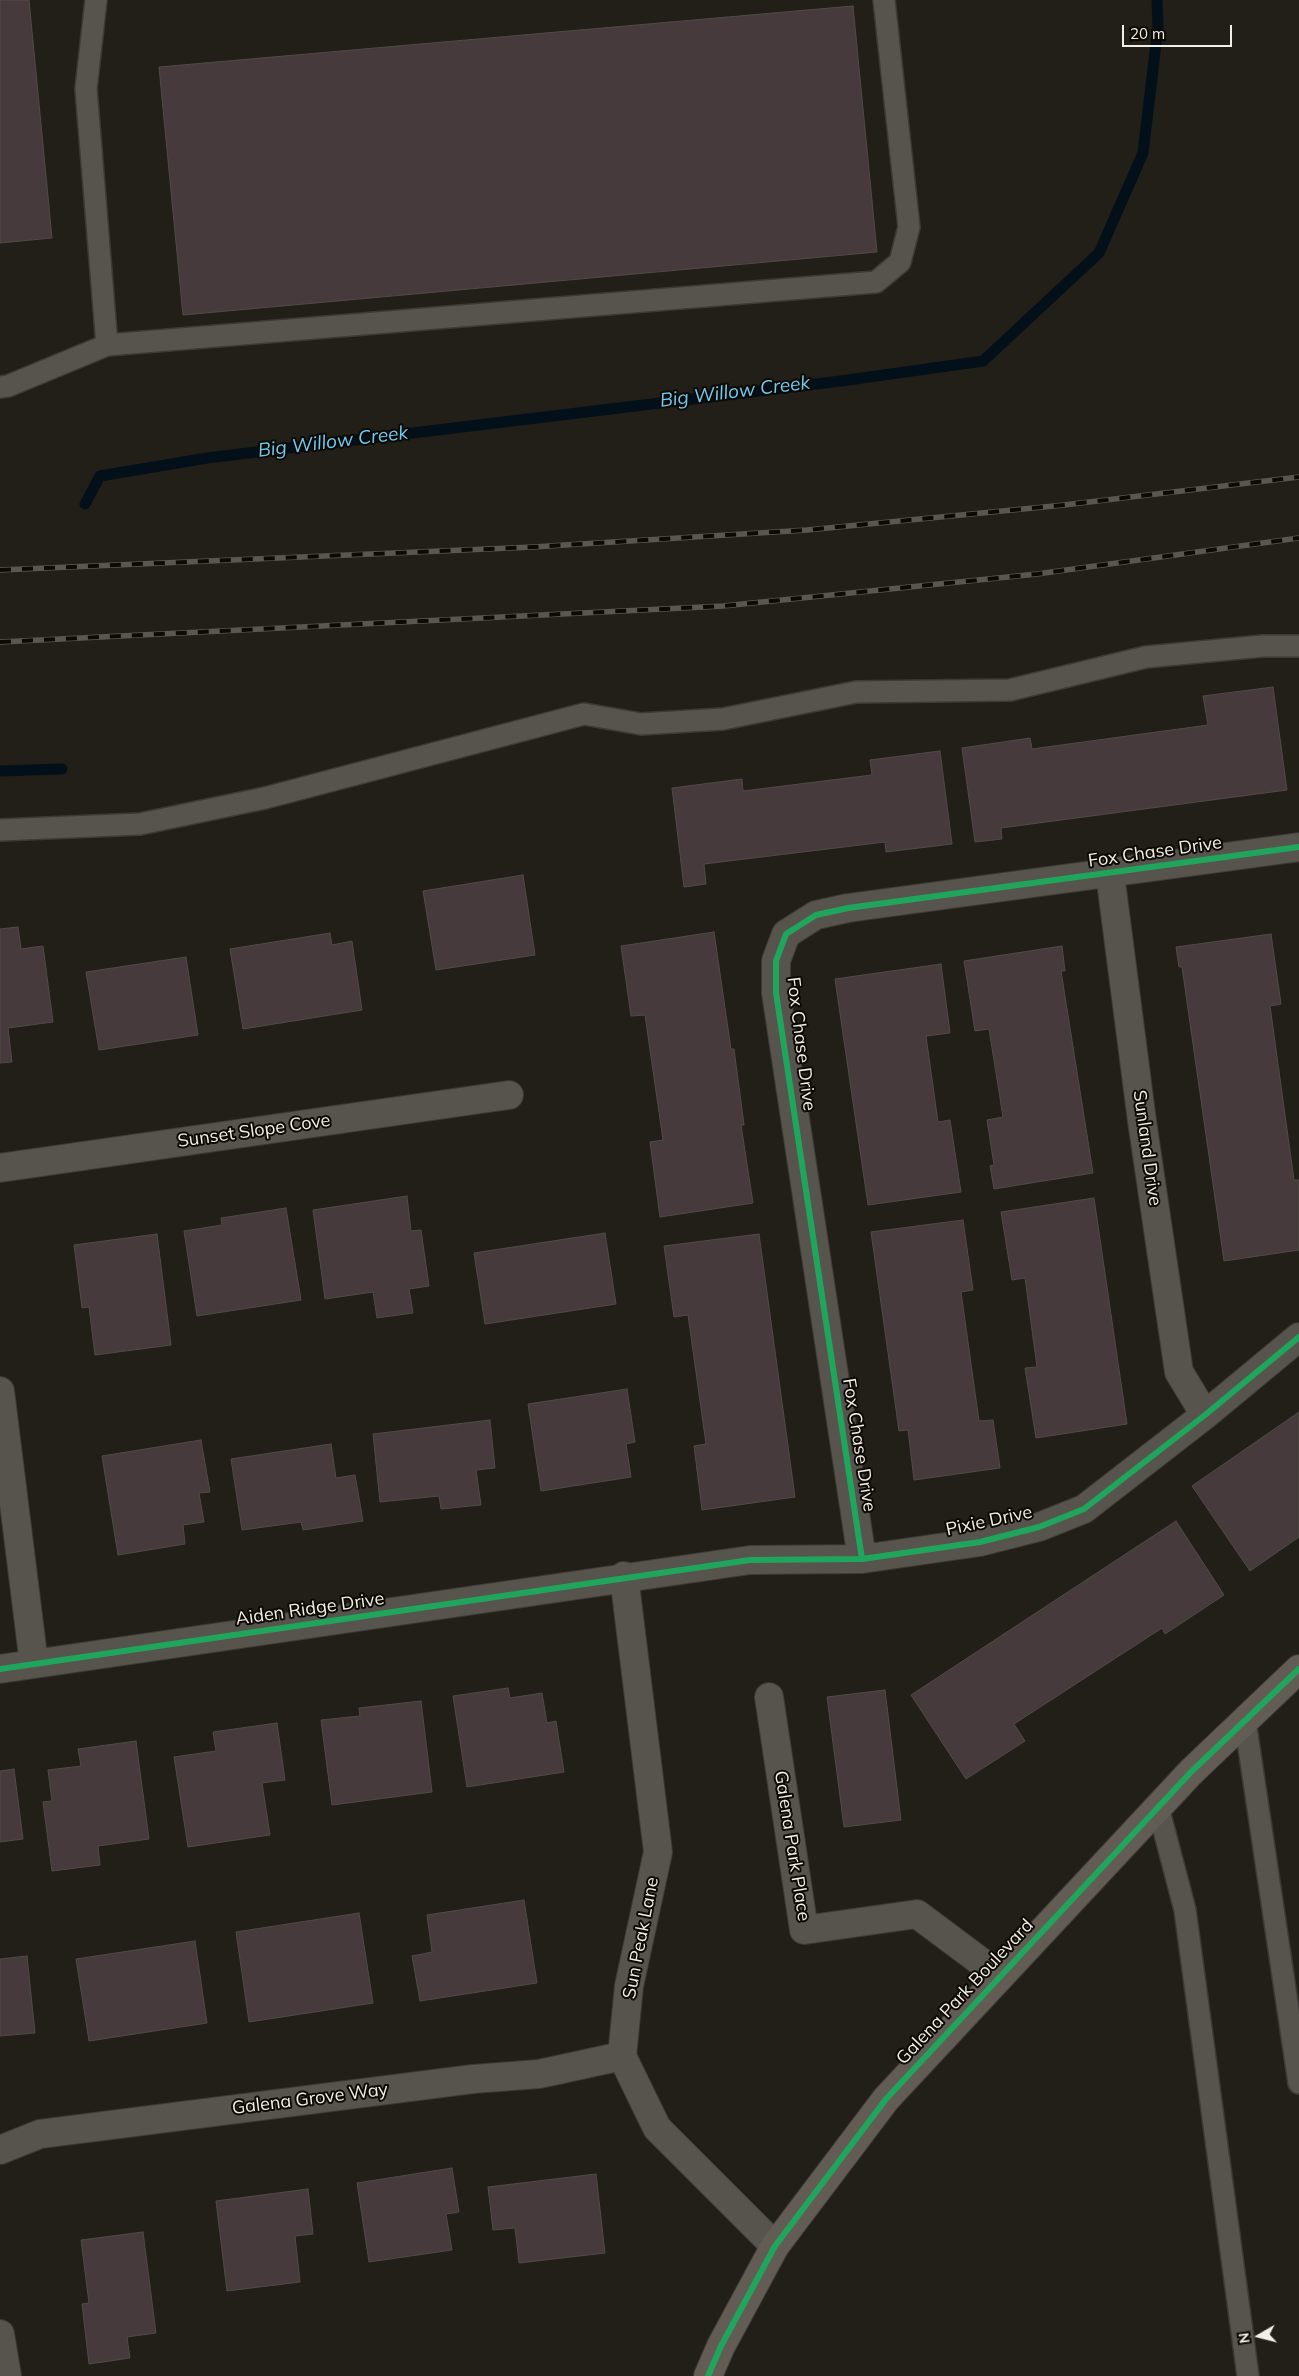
<!DOCTYPE html>
<style>
body{margin:0}
#map{position:relative;width:1299px;height:2376px;overflow:hidden;background:#221f18;font-family:Mulish,sans-serif}
canvas{display:block}
.north{position:absolute;left:1234px;top:2311px;width:50px;height:50px;-webkit-text-stroke:4px #0d0a05;paint-order:stroke;rotate:262deg;font-size:14px;font-weight:700;line-height:20px;text-align:center;color:#f3eee6}
.north::after{content:'';display:block;margin:auto;width:18px;height:22px;background:#f3eee6;clip-path:polygon(50% 0,100% 100%,50% 72%,0 100%)}
.scale{position:absolute;left:1122px;top:25px;width:110px;height:22px;box-sizing:border-box;border:2px solid #f3eee6;border-top:0;padding-left:6px;font-size:15px;line-height:18px;white-space:nowrap;color:#f3eee6;-webkit-text-stroke:4px #0d0a05;paint-order:stroke}
</style>
<div id="map">
<canvas width="1299" height="2376"></canvas>
<div class="north">N</div>
<div class="scale">20 m</div>
</div>
<script>
const ctx = document.querySelector('canvas').getContext('2d');
ctx.lineJoin = 'round';
function shape(rows) {
  const path = new Path2D();
  for (const r of rows) {
    path.moveTo(r[0], r[1]);
    for (let i = 2; i < r.length; i += 2) path.lineTo(r[i], r[i + 1]);
  }
  return path;
}
function trace(path, color, width, dash) {
  ctx.strokeStyle = color;
  ctx.lineWidth = width;
  ctx.lineCap = dash ? 'butt' : 'round';
  ctx.setLineDash(dash || []);
  ctx.stroke(path);
}
function paint(path, color) {
  ctx.fillStyle = color;
  ctx.fill(path, 'evenodd');
}
function write(font, color, halo, rows, align = 'center') {
  ctx.font = font + ' Mulish,sans-serif';
  ctx.lineWidth = 4;
  ctx.setLineDash([]);
  ctx.textBaseline = 'middle';
  ctx.strokeStyle = halo;
  ctx.fillStyle = color;
  for (const [text, x, y, turn = 0] of rows) {
    ctx.save();
    ctx.translate(x, y);
    ctx.rotate((+turn || 0) * Math.PI / 180);
    ctx.textAlign = isNaN(turn) ? turn : align;
    if (halo) ctx.strokeText(text, 0, 0);
    ctx.fillText(text, 0, 0);
    ctx.restore();
  }
}
const stream = shape([
 [85,504,100,476,207,458,841,381,983,361,1099,253,1143,153,1158,27,1157,0],
 [0,771,62,769]
]);
const building = shape([
 [0,0,29,0,52,238,0,243,0,0],
 [853,6,877,252,183,315,159,67,853,6],
 [1273,687,1287,790,1001,828,1002,839,975,842,962,748,1030,738,1032,749,1208,725,1203,696,1273,687],
 [940,751,952,844,886,852,885,842,704,864,706,884,684,887,672,788,742,779,743,791,872,775,870,760,940,751],
 [523,875,535,955,436,970,423,891,523,875],
 [18,927,21,949,43,946,53,1022,8,1028,12,1062,0,1063,0,929,18,927],
 [714,932,731,1049,734,1049,744,1125,741,1125,753,1203,660,1217,650,1142,663,1140,645,1015,631,1016,621,946,714,932],
 [330,933,332,945,352,941,362,1010,243,1029,230,949,330,933],
 [1271,934,1281,1004,1270,1006,1294,1180,1299,1180,1299,1250,1224,1261,1182,967,1179,967,1176,947,1271,934],
 [1062,946,1065,971,1061,971,1093,1173,994,1189,990,1166,994,1165,987,1120,1003,1117,989,1029,975,1031,964,961,1062,946],
 [186,957,198,1035,99,1050,86,972,186,957],
 [941,964,950,1033,926,1036,938,1122,950,1120,961,1192,868,1205,835,979,941,964],
 [407,1196,411,1231,421,1230,429,1286,409,1289,413,1313,377,1318,373,1292,325,1299,313,1210,407,1196],
 [1094,1198,1127,1424,1036,1438,1025,1368,1037,1367,1025,1278,1012,1280,1001,1212,1094,1198],
 [286,1208,301,1300,197,1316,184,1231,222,1225,221,1218,286,1208],
 [963,1220,973,1290,961,1292,979,1421,993,1420,1000,1468,914,1480,908,1430,899,1431,871,1232,963,1220],
 [605,1233,616,1304,485,1324,474,1253,605,1233],
 [157,1234,171,1345,95,1355,89,1307,82,1308,74,1245,157,1234],
 [759,1234,795,1497,702,1510,694,1446,706,1444,688,1315,674,1317,664,1246,759,1234],
 [627,1389,635,1442,626,1444,631,1477,541,1491,528,1404,627,1389],
 [1299,1412,1299,1537,1250,1571,1192,1486,1299,1412],
 [490,1420,495,1468,476,1470,481,1505,441,1509,439,1496,380,1502,373,1434,490,1420],
 [201,1440,210,1492,199,1493,204,1522,183,1525,185,1544,118,1555,102,1456,201,1440],
 [331,1444,336,1478,355,1475,363,1521,303,1530,301,1522,242,1530,231,1459,331,1444],
 [1176,1521,1224,1595,1165,1634,1162,1628,1014,1724,1025,1741,966,1779,911,1695,1176,1521],
 [508,1688,510,1698,542,1693,547,1723,556,1721,564,1772,467,1787,453,1696,508,1688],
 [885,1690,901,1820,844,1827,827,1697,885,1690],
 [421,1701,432,1792,332,1805,321,1720,360,1716,359,1708,421,1701],
 [277,1723,285,1780,262,1783,270,1835,188,1847,174,1757,216,1751,213,1732,277,1723],
 [136,1741,149,1839,98,1846,100,1865,52,1871,43,1802,52,1801,48,1770,81,1766,78,1749,136,1741],
 [14,1769,23,1839,0,1842,0,1771,14,1769],
 [524,1900,537,1983,420,2001,412,1956,432,1952,427,1915,524,1900],
 [359,1913,373,2003,249,2022,236,1932,359,1913],
 [195,1941,207,2023,89,2041,76,1959,195,1941],
 [27,1956,35,2033,0,2036,0,1959,27,1956],
 [452,2168,459,2212,446,2214,452,2250,369,2262,357,2183,452,2168],
 [596,2174,605,2253,519,2263,515,2228,493,2230,488,2187,596,2174],
 [308,2189,313,2234,295,2236,300,2282,227,2291,216,2201,308,2189],
 [143,2232,156,2333,127,2337,130,2358,89,2364,82,2304,89,2303,81,2240,143,2232]
]);
const lane = shape([
 [96,0,86,89,107,345],
 [0,387,8,386,107,345,876,282,900,262,909,227,884,0],
 [0,830,140,824,265,798,584,714,641,724,723,719,856,692,1010,690,1146,657,1263,646,1299,646],
 [1245,1721,1299,2083],
 [1158,1807,1185,1910,1248,2376]
]);
const street = shape([
 [1110,874,1142,1121,1179,1372,1205,1415],
 [0,1168,509,1095],
 [0,1391,34,1664],
 [862,1559,776,993,776,961,786,934,816,915,848,908,1299,847],
 [624,1576,658,1852,629,1986,622,2056,657,2128,775,2246],
 [0,1669,750,1560,862,1559,980,1542,1039,1527,1084,1509,1205,1415,1299,1337],
 [769,1697,804,1930,917,1914,1000,1976],
 [0,2150,40,2134,473,2079,539,2074,622,2056],
 [0,2334,7,2376]
]);
const secondary = shape([
 [708,2376,721,2346,775,2246,886,2099,1191,1772,1299,1669]
]);
const rail = shape([
 [0,570,533,547,807,530,1064,505,1299,477],
 [0,642,723,606,1037,574,1299,538]
]);
const cycleway = shape([
 [862,1559,776,993,776,961,786,934,816,915,848,908,1299,847],
 [0,1669,750,1560,862,1559,980,1542,1039,1527,1084,1509,1205,1415,1299,1337],
 [708,2376,721,2346,775,2246,886,2099,1191,1772,1299,1669]
]);
const streetNames = [
 ["Fox Chase Drive",1155,852,-8],
 ["Fox Chase Drive",801,1044,83],
 ["Sunset Slope Cove",254,1131,-8],
 ["Sunland Drive",1147,1148,82],
 ["Fox Chase Drive",859,1445,81],
 ["Pixie Drive",989,1521,-12],
 ["Aiden Ridge Drive",310,1609,-8],
 ["Galena Park Place",792,1846,81],
 ["Sun Peak Lane",641,1938,-79],
 ["Galena Park Boulevard",965,1992,-47],
 ["Galena Grove Way",310,2099,-7]
];
const waterNames = [
 ["Big Willow Creek",735,392,-7],
 ["Big Willow Creek",333,442,-7]
];
trace(stream, '#03101a', 11);
paint(building, '#473a3c');
trace(building, '#504b48', 1);
trace(lane, '#3d3a36', 24);
trace(street, '#3d3a36', 30);
trace(secondary, '#3d3a36', 30);
trace(lane, '#57544e', 21);
trace(street, '#57544e', 28);
trace(secondary, '#625c55', 28);
trace(rail, '#5a5753', 5.5);
trace(rail, '#0d0a05', 4, [11]);
trace(cycleway, '#20a55d', 6);
write('18px', '#f3eee6', '#0d0a05', streetNames);
write('italic 19px', '#70cbf4', '#0d0a05', waterNames);
</script>
